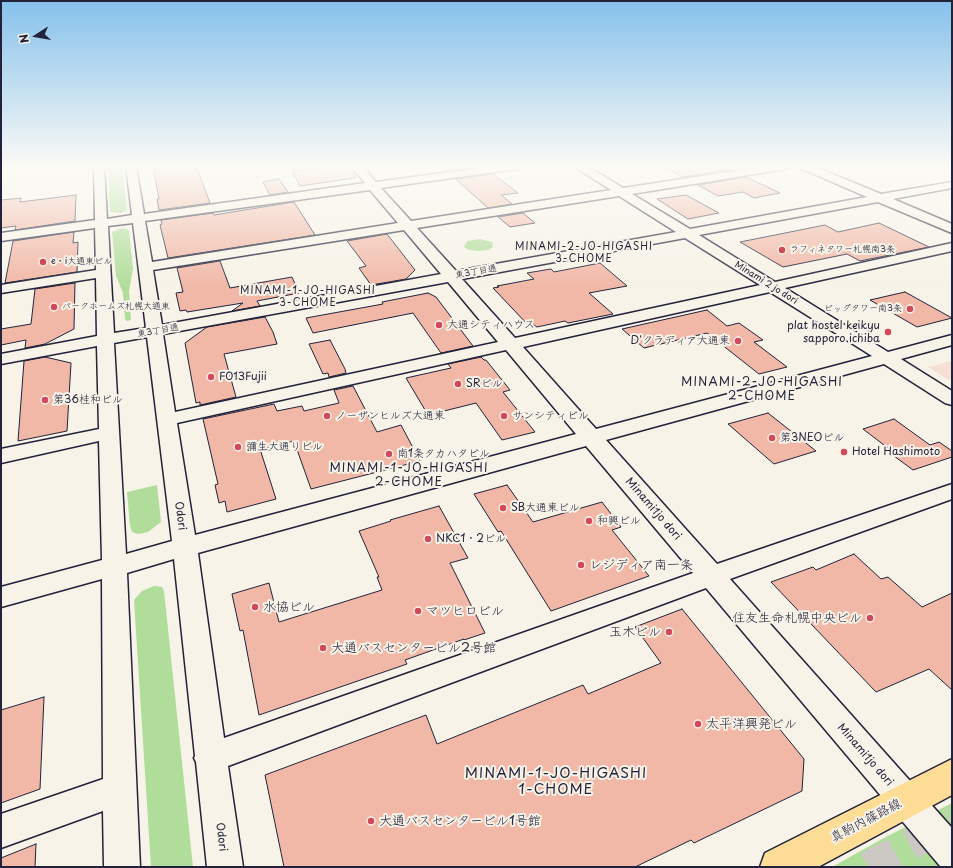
<!DOCTYPE html>
<meta charset="utf-8">
<style>
body{margin:0}
#map{position:relative;width:953px;height:868px;overflow:hidden;background:#f7f3e8;font-family:"Playpen Sans",sans-serif}
canvas{display:block}
.frame{position:absolute;inset:0;border:2px solid #22223b;pointer-events:none}
.north{position:absolute;left:16px;top:16px;width:40px;height:40px;-webkit-text-stroke:3px #f7f3e8;paint-order:stroke;rotate:258deg;font-size:11px;font-weight:700;line-height:16px;text-align:center;color:#22223b}
.north::after{content:'';display:block;margin:auto;width:14px;height:18px;background:#22223b;clip-path:polygon(50% 0,100% 100%,50% 72%,0 100%)}
</style>
<div id="map">
<canvas width="953" height="868"></canvas>
<div class="frame"></div>
<div class="north">N</div>
</div>
<script>
const ctx = document.querySelector('canvas').getContext('2d');
ctx.lineJoin = 'round';
function paint(path, color) {
  ctx.fillStyle = color;
  ctx.fill(path, 'evenodd');
}
function shape(rows) {
  const path = new Path2D();
  for (const r of rows) {
    path.moveTo(r[0], r[1]);
    for (let i = 2; i < r.length; i += 2) path.lineTo(r[i], r[i + 1]);
  }
  return path;
}
function trace(path, color, width, dash) {
  ctx.strokeStyle = color;
  ctx.lineWidth = width;
  ctx.lineCap = dash ? 'butt' : 'round';
  ctx.setLineDash(dash || []);
  ctx.stroke(path);
}
function write(font, color, halo, rows, align = 'center') {
  ctx.font = font + ' "Playpen Sans","Klee One",sans-serif';
  ctx.lineWidth = 4;
  ctx.setLineDash([]);
  ctx.textBaseline = 'middle';
  ctx.strokeStyle = halo;
  ctx.fillStyle = color;
  for (const [text, x, y, turn = 0] of rows) {
    ctx.save();
    ctx.translate(x, y);
    ctx.rotate((+turn || 0) * Math.PI / 180);
    ctx.textAlign = isNaN(turn) ? turn : align;
    if (halo) ctx.strokeText(text, 0, 0);
    ctx.fillText(text, 0, 0);
    ctx.restore();
  }
}
const built = shape([
 [952,361,952,382,928,367]
]);
const green = shape([
 [108,166,122,166,127,210,121,213,110,212],
 [122,228,129,230,133,269,129,291,131,320,127,321,125,319,123,293,116,276,112,232],
 [480,239,492,242,493,247,488,250,478,251,469,250,464,247,467,241],
 [157,485,161,522,148,532,138,534,132,532,130,526,127,492],
 [154,586,162,587,164,591,193,867,151,867,134,600,142,591],
 [952,803,952,867,832,867,882,839]
]);
const building = shape([
 [164,166,196,166,210,203,159,210,157,199,159,199,153,167,164,166],
 [336,166,350,166,354,172,355,178,300,186,292,171,336,166],
 [441,166,484,166,446,171,441,166],
 [662,166,723,166,731,170,683,177,662,166],
 [493,174,518,193,501,195,512,204,488,208,456,179,493,174],
 [746,177,780,193,754,198,743,192,718,196,698,185,746,177],
 [279,179,288,192,270,195,263,182,279,179],
 [76,195,75,221,15,230,16,226,1,228,1,200,21,198,20,202,76,195],
 [686,195,719,213,688,219,657,199,686,195],
 [294,202,315,235,168,258,160,225,162,224,161,220,213,213,214,215,294,202],
 [523,213,535,223,510,227,498,217,523,213],
 [879,223,929,247,860,261,847,254,783,267,740,242,825,225,838,232,879,223],
 [74,232,73,243,78,242,77,272,5,283,13,241,74,232],
 [387,234,415,270,406,279,371,285,359,268,366,266,347,241,387,234],
 [220,261,230,288,292,277,299,293,257,301,260,306,232,311,243,303,187,312,186,310,180,311,176,293,183,292,177,268,220,261],
 [600,263,627,286,589,293,613,314,568,323,565,321,537,327,534,325,529,326,493,288,499,287,497,286,534,279,527,273,551,269,554,272,600,263],
 [75,283,74,329,45,344,25,348,26,340,1,345,1,329,31,324,35,289,75,283],
 [905,292,952,318,917,327,870,300,905,292],
 [428,293,436,297,473,346,441,353,413,313,313,333,306,318,383,304,382,302,428,293],
 [707,310,727,326,739,323,763,340,754,342,787,367,759,374,707,333,644,348,622,329,707,310],
 [265,317,273,332,277,344,224,354,236,397,200,405,200,402,196,403,185,343,207,327,265,317],
 [330,340,345,369,346,373,329,377,328,373,323,374,309,344,330,340],
 [45,357,71,363,67,431,18,441,24,361,45,357],
 [481,357,484,360,486,360,510,390,503,392,535,432,502,440,476,403,428,415,406,378,451,368,448,364,481,357],
 [353,386,377,432,401,425,420,461,311,489,294,441,260,449,276,499,227,512,225,501,219,503,215,485,218,484,203,419,274,404,277,411,302,406,304,411,339,403,334,390,353,386],
 [768,413,816,451,774,464,728,424,768,413],
 [894,419,930,445,939,442,952,451,952,457,913,470,894,456,897,455,863,429,894,419],
 [507,485,533,522,602,502,621,527,612,530,649,576,551,611,501,531,498,532,474,494,507,485],
 [439,506,468,558,450,563,485,633,464,640,464,639,405,660,407,664,259,715,243,630,240,631,232,594,269,583,279,622,382,590,377,577,379,577,359,531,391,521,390,520,439,506],
 [854,554,881,579,888,577,922,607,952,593,952,690,929,669,876,692,771,582,813,567,816,570,854,554],
 [682,609,804,759,802,791,694,843,691,840,635,867,284,867,265,775,426,715,437,744,583,685,588,694,661,663,635,627,682,609],
 [44,697,40,789,1,803,1,710,44,697],
 [36,844,35,867,1,867,1,858,36,844]
]);
const minorTunnel = shape([
 [868,867,952,822]
]);
const minor = shape([
 [94,166,104,166,107,219,132,215,126,166,136,166,144,214,365,183,351,166,362,166,376,182,494,166,521,166,516,169,381,188,411,221,611,190,576,168,575,166,587,166,623,188,767,166,791,166,786,169,632,194,690,229,867,197,800,168,799,166,813,166,881,194,952,182,952,188,893,199,952,224,952,233,878,202,699,235,775,282,952,243,952,251,785,288,888,352,952,335,952,345,901,359,952,391,952,405,945,403,884,364,606,440,717,564,952,484,952,499,730,579,952,828,952,867,940,866,706,588,228,766,243,867,207,867,196,762,194,758,195,756,174,559,127,573,140,867,104,867,103,811,1,848,1,814,103,779,102,579,1,607,1,587,102,560,99,441,1,463,1,449,99,429,97,346,1,364,1,354,97,336,96,278,1,293,1,285,96,270,95,228,1,241,1,233,95,220,94,166],
 [370,190,398,223,152,262,145,221,370,190],
 [619,196,676,232,456,271,417,228,619,196],
 [133,223,146,328,114,333,108,226,133,223],
 [404,230,441,274,162,325,153,270,404,230],
 [685,238,760,285,515,338,462,279,685,238],
 [448,282,498,342,175,412,163,334,448,282],
 [770,292,872,356,596,429,523,347,770,292],
 [147,337,172,541,126,554,114,343,147,337],
 [506,350,576,434,195,535,177,423,506,350],
 [586,446,693,573,224,738,198,553,586,446]
]);
const major = shape([
 [952,759,952,795,818,867,760,867,765,853,952,759]
]);
const markers = [
 [782,250,4,"#d1495b"],
 [43,262,4,"#d1495b"],
 [54,307,4,"#d1495b"],
 [910,309,4,"#d1495b"],
 [439,325,4,"#d1495b"],
 [888,332,4,"#d1495b"],
 [738,341,4,"#d1495b"],
 [211,377,4,"#d1495b"],
 [458,384,4,"#d1495b"],
 [45,400,4,"#d1495b"],
 [327,416,4,"#d1495b"],
 [504,416,4,"#d1495b"],
 [772,438,4,"#d1495b"],
 [238,447,4,"#d1495b"],
 [844,452,4,"#d1495b"],
 [389,454,4,"#d1495b"],
 [503,508,4,"#d1495b"],
 [589,521,4,"#d1495b"],
 [428,539,4,"#d1495b"],
 [581,565,4,"#d1495b"],
 [255,607,4,"#d1495b"],
 [418,611,4,"#d1495b"],
 [870,618,4,"#d1495b"],
 [669,632,4,"#d1495b"],
 [323,648,4,"#d1495b"],
 [698,724,4,"#d1495b"],
 [371,821,4,"#d1495b"]
];
const farPoinames = [
 ["ラフィネタワー札幌南3条",790,250],
 ["e・i大通東ビル",51,262],
 ["パークホームズ札幌大通東",62,307],
 ["ビッグタワー南3条",902,309,"right"]
];
const farStreetnames = [
 ["東3丁目通",476,272,-10],
 ["Minami 2 jo dori",766,283,32],
 ["東3丁目通",158,331,-10]
];
const farNeighbourhoodnames = [
 ["MINAMI-2-JO-HIGASHI",584,247],
 ["3-CHOME",584,259],
 ["MINAMI-1-JO-HIGASHI",308,291],
 ["3-CHOME",308,303]
];
const poiNames = [
 ["大通シティハウス",447,325],
 ["plat hostel keikyu",880,326,"right"],
 ["sapporo ichiba",880,339,"right"],
 ["D'クラディア大通東",730,341,"right"],
 ["F013Fujii",219,377],
 ["SRビル",466,384],
 ["第36桂和ビル",53,400],
 ["ノーザンヒルズ大通東",335,416],
 ["サンシティビル",512,416],
 ["第3NEOビル",780,438],
 ["彌生大通りビル",246,447],
 ["Hotel Hashimoto",852,452],
 ["南1条タカハタビル",397,454],
 ["SB大通東ビル",511,508],
 ["和興ビル",597,521],
 ["NKC1・2ビル",436,539]
];
const streetNames = [
 ["Minami1jo dori",653,509,49],
 ["Odori",180,516,82],
 ["Minami1jo dori",865,755,49],
 ["Odori",221,837,83]
];
const neighbourhoodNames = [
 ["MINAMI-2-JO-HIGASHI",762,383],
 ["2-CHOME",762,397],
 ["MINAMI-1-JO-HIGASHI",409,469],
 ["2-CHOME",409,483]
];
const nearPoinames = [
 ["レジディア南一条",589,565],
 ["水協ビル",263,607],
 ["マツヒロビル",426,611],
 ["住友生命札幌中央ビル",862,618,"right"],
 ["玉木ビル",661,632,"right"],
 ["大通バスセンタービル2号館",331,648],
 ["太平洋興発ビル",706,724],
 ["大通バスセンタービル1号館",379,821]
];
const nearStreetnames = [
 ["真駒内篠路線",866,821,-28]
];
const nearNeighbourhoodnames = [
 ["MINAMI-1-JO-HIGASHI",556,774],
 ["1-CHOME",556,790]
];
paint(built, '#f5e1d4');
paint(green, '#b1dd9a');
paint(building, '#f1b8a7');
trace(building, '#22223b', 1);
trace(minorTunnel, '#ccc9c5', 31, [31, 16]);
trace(minor, '#22223b', 3);
trace(major, '#22223b', 3);
paint(minor, '#f7f3e8');
paint(major, '#fedd96');
const sky = ctx.createLinearGradient(0, 0, 0, 287);
sky.addColorStop(0, '#85c1ec');
sky.addColorStop(0.58, '#fbfaf5');
sky.addColorStop(1, '#fbfaf500');
ctx.fillStyle = sky;
ctx.fillRect(0, 0, 953, 287);
for (const [x, y, r, color] of markers) {
  const dot = new Path2D();
  dot.arc(x, y, r, 0, 2 * Math.PI);
  ctx.fillStyle = color;
  ctx.fill(dot);
  trace(dot, '#f7f3e8', 1.5);
}
write('9px', '#22223b', '#f7f3e8', farPoinames, 'left');
write('9px', '#22223b', '#f7f3e8', farStreetnames);
ctx.letterSpacing = '1px';
write('10px', '#22223b', '#f7f3e8', farNeighbourhoodnames);
ctx.letterSpacing = '0px';
write('11px', '#22223b', '#f7f3e8', poiNames, 'left');
write('11px', '#22223b', '#f7f3e8', streetNames);
ctx.letterSpacing = '1px';
write('12px', '#22223b', '#f7f3e8', neighbourhoodNames);
ctx.letterSpacing = '0px';
write('13px', '#22223b', '#f7f3e8', nearPoinames, 'left');
write('13px', '#22223b', '#f7f3e8', nearStreetnames);
ctx.letterSpacing = '1px';
write('14px', '#22223b', '#f7f3e8', nearNeighbourhoodnames);
ctx.letterSpacing = '0px';
</script>
